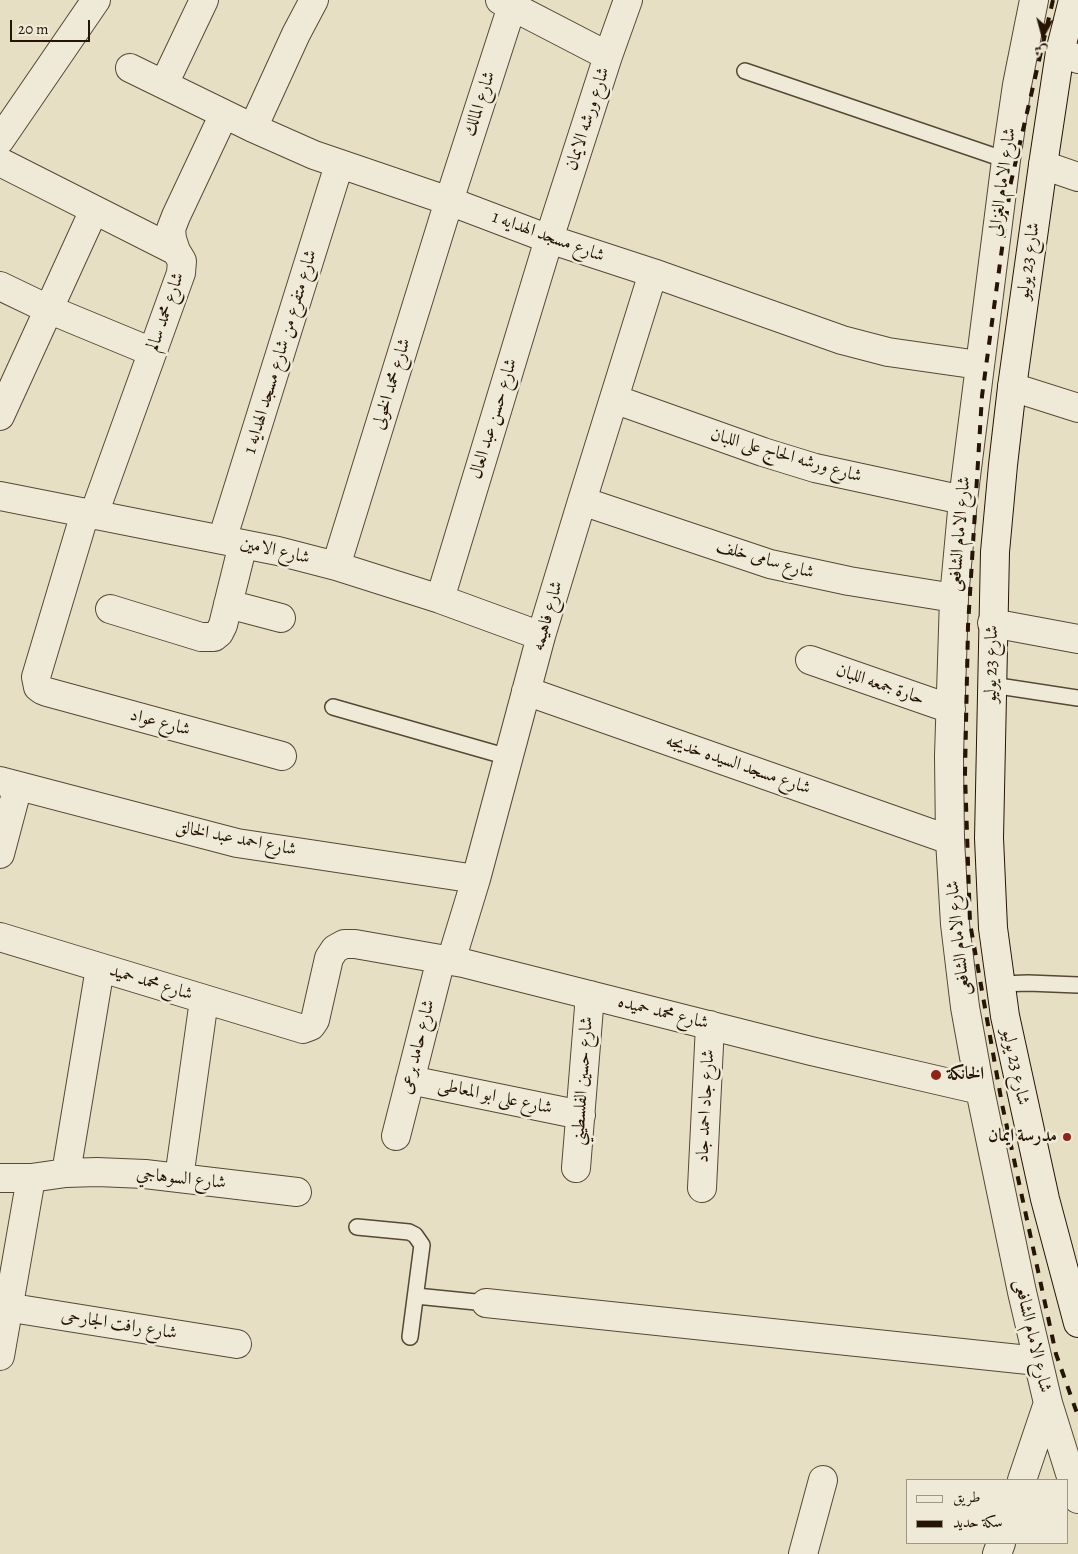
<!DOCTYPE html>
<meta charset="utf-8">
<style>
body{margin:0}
#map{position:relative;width:1078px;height:1554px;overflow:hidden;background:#e7dfc3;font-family:Alegreya,Amiri,serif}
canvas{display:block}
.legend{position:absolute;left:906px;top:1479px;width:162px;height:65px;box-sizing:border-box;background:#efead8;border:1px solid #9f9583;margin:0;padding:6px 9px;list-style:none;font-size:15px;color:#261504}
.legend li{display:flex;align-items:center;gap:10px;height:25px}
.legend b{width:25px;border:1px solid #9f9583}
.north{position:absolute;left:1018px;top:10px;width:50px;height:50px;-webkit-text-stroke:4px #efead8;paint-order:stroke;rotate:187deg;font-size:14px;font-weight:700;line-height:20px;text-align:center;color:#261504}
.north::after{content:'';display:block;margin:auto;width:18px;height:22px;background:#261504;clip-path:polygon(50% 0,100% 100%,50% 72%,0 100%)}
.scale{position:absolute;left:10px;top:20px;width:80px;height:22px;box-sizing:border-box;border:2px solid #261504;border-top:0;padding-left:6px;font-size:15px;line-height:18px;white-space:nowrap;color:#261504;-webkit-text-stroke:4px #efead8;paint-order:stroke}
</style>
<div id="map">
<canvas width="1078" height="1554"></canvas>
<ul class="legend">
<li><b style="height:6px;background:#efead8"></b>طريق</li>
<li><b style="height:6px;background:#261504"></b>سكة حديد</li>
</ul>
<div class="north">ش</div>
<div class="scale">20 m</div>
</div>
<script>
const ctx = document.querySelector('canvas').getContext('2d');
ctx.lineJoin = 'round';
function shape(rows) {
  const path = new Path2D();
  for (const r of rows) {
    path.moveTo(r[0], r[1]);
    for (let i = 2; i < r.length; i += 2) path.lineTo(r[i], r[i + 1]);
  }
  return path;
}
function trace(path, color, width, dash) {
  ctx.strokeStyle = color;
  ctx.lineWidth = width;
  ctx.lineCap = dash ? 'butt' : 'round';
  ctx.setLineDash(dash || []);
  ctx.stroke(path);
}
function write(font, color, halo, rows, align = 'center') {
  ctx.font = font + ' Alegreya,Amiri,serif';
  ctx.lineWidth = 5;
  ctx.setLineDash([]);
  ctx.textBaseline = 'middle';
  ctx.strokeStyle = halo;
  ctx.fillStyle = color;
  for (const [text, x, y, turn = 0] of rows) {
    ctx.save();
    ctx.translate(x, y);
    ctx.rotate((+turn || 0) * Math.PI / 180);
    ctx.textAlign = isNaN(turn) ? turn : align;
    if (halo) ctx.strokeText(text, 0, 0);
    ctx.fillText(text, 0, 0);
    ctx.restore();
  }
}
const lane = shape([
 [745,71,1006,160],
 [992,685,1078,698],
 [333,707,508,757],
 [1000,984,1028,983,1078,985],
 [357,1227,409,1232,415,1235,422,1245,410,1337],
 [416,1296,486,1303]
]);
const street = shape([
 [500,0,608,56],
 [1034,0,1017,85,1006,160,963,500,954,598,949,756,950,840,955,924,965,1007,980,1090,1022,1292,1048,1403,1078,1499],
 [1060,52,1078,59],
 [130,68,253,128,314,155,449,201,549,239,653,273,842,340,888,352,979,365],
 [164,84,204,0],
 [253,128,296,34,314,0],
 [0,140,96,0],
 [0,162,176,251],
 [1043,165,1078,177],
 [0,286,48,309,152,352],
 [1012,387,1078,408],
 [614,399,763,452,815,468,963,500],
 [0,416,94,210],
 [0,496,278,551,336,566,440,599,541,636],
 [582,501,770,564,849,581,954,598],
 [85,513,36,677,38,687,42,690,47,692,282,756],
 [94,514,181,273,182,261,176,251,172,239,171,229,176,216,224,114],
 [222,540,339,165],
 [336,566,449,201,512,6],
 [440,599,549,239,608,56,628,0],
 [228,604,281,618],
 [110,609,201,637,214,637,219,633,223,625,243,544],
 [992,623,1078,639],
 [810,660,951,709],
 [526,691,950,840],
 [0,781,237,843,476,879],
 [0,854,18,786],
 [0,937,303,1029,311,1026,315,1020,329,958,335,949,344,944,355,944,463,963,811,1051,980,1090],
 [451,961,476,879,541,636,582,501,653,273],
 [410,1080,581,1115],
 [396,1136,441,959],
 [576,1168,590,995],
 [66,1173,100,968],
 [0,1178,31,1178,66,1173,97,1172,145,1174,297,1192],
 [179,1178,204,1000],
 [702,1188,710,1025],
 [486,1303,1038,1361],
 [0,1306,237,1344],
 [0,1356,31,1178],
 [1022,1480,1048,1403],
 [803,1554,823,1480],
 [997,1554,1001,1543]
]);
const secondary = shape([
 [1073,0,1060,52,1043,165,1012,387,1003,465,995,552,989,838,993,928,1005,1016,1045,1199,1078,1323]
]);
const rail = shape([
 [1053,0,1011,182,982,396,968,626,965,774,970,923,1002,1104,1056,1354,1078,1416]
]);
const markers = [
 [936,1075,6,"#8f2418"],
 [1067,1137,5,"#8f2418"]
];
const streetNames = [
 ["شارع المالك",480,104,-72],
 ["شارع ورشه الايمان",588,119,-72],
 ["شارع الامام الغزالى",1003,182,-82],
 ["شارع مسجد الهدايه 1",548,237,20],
 ["شارع 23 يوليو",1029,261,-82],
 ["شارع محمد سالم",166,312,-71],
 ["شارع متفرع من شارع مسجد الهدايه 1",281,352,-73],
 ["شارع محمد الخولى",392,384,-73],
 ["شارع حسن عبد العال",494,419,-73],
 ["شارع ورشه الحاج على اللبان",786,456,16],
 ["شارع الامام الشافعى",960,534,-85],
 ["شارع الامين",275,551,13],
 ["شارع سامى خلف",765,560,16],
 ["شارع فاهيمه",548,616,-74],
 ["شارع 23 يوليو",992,664,-89],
 ["حارة جمعه اللبان",880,685,19],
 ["شارع عواد",160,723,15],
 ["شارع مسجد السيده خديجه",738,765,19],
 ["شارع احمد عبد الخالق",236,839,11],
 ["شارع الامام الشافعى",959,938,-96],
 ["شارع محمد حميد",151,983,17],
 ["شارع محمد حميده",663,1013,14],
 ["شارع حامد برعى",418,1047,-76],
 ["شارع 23 يوليو",1015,1067,78],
 ["شارع حسين الفلسطيني",583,1081,-86],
 ["شارع على ابو المعاطى",495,1097,12],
 ["شارع جاد احمد جاد",706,1106,-87],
 ["شارع السوهاجي",181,1179,6],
 ["شارع رافت الجارحى",119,1325,9],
 ["شارع الامام الشافعى",1032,1336,77]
];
const poiNames = [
 ["الخانكة",947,1075],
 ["مدرسة ايمان",1057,1137,"right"]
];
trace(lane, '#564834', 18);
trace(street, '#564834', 30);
trace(secondary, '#261504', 30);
trace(lane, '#efead8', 15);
trace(street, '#efead8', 28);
trace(secondary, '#efead8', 28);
trace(rail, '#261504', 4, [9, 9]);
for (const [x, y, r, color] of markers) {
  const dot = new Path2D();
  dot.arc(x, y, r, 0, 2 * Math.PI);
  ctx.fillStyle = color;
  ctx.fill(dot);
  trace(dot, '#efead8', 2);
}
write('18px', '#261504', '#efead8', streetNames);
write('bold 18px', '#261504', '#efead8', poiNames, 'left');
</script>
